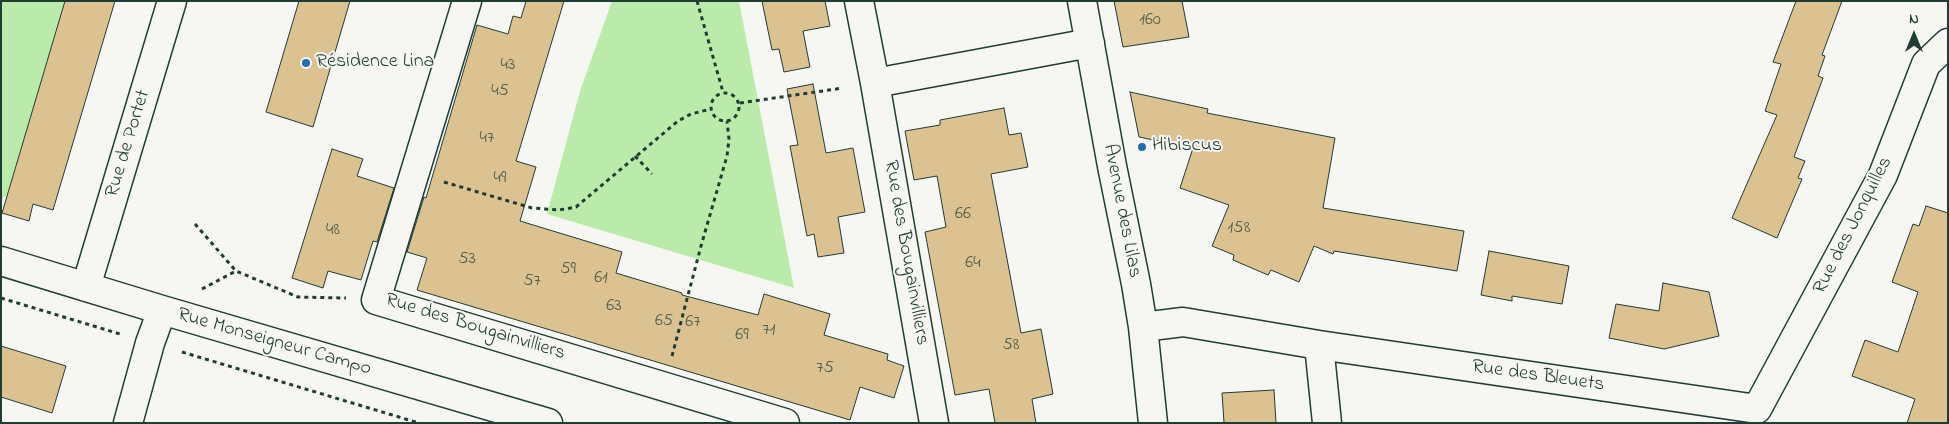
<!DOCTYPE html>
<meta charset="utf-8">
<style>
body{margin:0}
#map{position:relative;width:1949px;height:424px;overflow:hidden;background:#f6f6f2;font-family:"Indie Flower",sans-serif}
canvas{display:block}
.frame{position:absolute;inset:0;border:2px solid #1f3d34;pointer-events:none}
.north{position:absolute;left:1889px;top:10px;width:50px;height:50px;-webkit-text-stroke:4px #f6f6f2;paint-order:stroke;rotate:0deg;font-size:14px;font-weight:700;line-height:20px;text-align:center;color:#1f3d34}
.north::after{content:'';display:block;margin:auto;width:18px;height:22px;background:#1f3d34;clip-path:polygon(50% 0,100% 100%,50% 72%,0 100%)}
</style>
<div id="map">
<canvas width="1949" height="424"></canvas>
<div class="frame"></div>
<div class="north">N</div>
</div>
<script>
const ctx = document.querySelector('canvas').getContext('2d');
ctx.lineJoin = 'round';
function paint(path, color) {
  ctx.fillStyle = color;
  ctx.fill(path, 'evenodd');
}
function shape(rows) {
  const path = new Path2D();
  for (const r of rows) {
    if (r.length === 3) {
      path.moveTo(r[0] + r[2], r[1]);
      path.arc(r[0], r[1], r[2], 0, 2 * Math.PI);
      continue;
    }
    path.moveTo(r[0], r[1]);
    for (let i = 2; i < r.length; i += 2) path.lineTo(r[i], r[i + 1]);
  }
  return path;
}
function trace(path, color, width, dash) {
  ctx.strokeStyle = color;
  ctx.lineWidth = width;
  ctx.lineCap = dash ? 'butt' : 'round';
  ctx.setLineDash(dash || []);
  ctx.stroke(path);
}
function write(font, color, halo, rows, align = 'center') {
  ctx.font = font + ' "Indie Flower",sans-serif';
  ctx.lineWidth = 4;
  ctx.setLineDash([]);
  ctx.textBaseline = 'middle';
  ctx.strokeStyle = halo;
  ctx.fillStyle = color;
  for (const [text, x, y, turn = 0] of rows) {
    ctx.save();
    ctx.translate(x, y);
    ctx.rotate((+turn || 0) * Math.PI / 180);
    ctx.textAlign = isNaN(turn) ? turn : align;
    if (halo) ctx.strokeText(text, 0, 0);
    ctx.fillText(text, 0, 0);
    ctx.restore();
  }
}
const green = shape([
 [1,1,65,1,7,197,4,196,1,203],
 [612,1,739,1,794,288,547,214,580,91]
]);
const building = shape([
 [65,1,115,1,53,210,33,204,29,221,2,213,65,1],
 [299,1,350,1,313,127,266,112,299,1],
 [526,1,564,1,516,161,536,167,520,221,622,252,616,273,682,293,682,295,758,315,764,294,830,314,824,335,888,354,887,360,904,366,894,398,860,387,850,420,417,290,427,258,407,252,424,197,426,198,477,25,508,34,513,16,521,18,526,1],
 [762,1,825,1,830,26,803,31,810,67,784,72,779,49,772,50,762,1],
 [1114,1,1182,1,1189,37,1123,47,1114,1],
 [1796,1,1842,1,1822,55,1825,56,1818,76,1823,78,1794,157,1805,161,1798,178,1802,179,1777,238,1732,218,1777,115,1765,111,1781,64,1773,62,1796,1],
 [813,84,826,153,853,148,865,212,838,217,844,253,818,257,814,234,807,236,790,146,798,145,787,89,813,84],
 [1130,92,1208,109,1207,113,1335,138,1323,208,1464,231,1457,271,1334,251,1333,254,1314,246,1299,282,1271,270,1268,275,1233,260,1234,255,1212,246,1229,205,1180,188,1193,148,1139,137,1130,92],
 [1004,108,1009,135,1021,133,1028,167,991,174,1021,333,1041,329,1053,394,1032,399,1036,423,995,423,989,389,955,395,925,232,946,227,937,176,914,180,905,131,940,125,940,120,1004,108],
 [332,149,363,159,357,176,394,188,377,242,373,241,361,280,328,271,323,288,292,278,332,149],
 [1926,206,1948,213,1948,423,1907,423,1915,399,1852,376,1865,340,1898,352,1918,292,1892,282,1913,224,1919,226,1926,206],
 [1489,251,1569,266,1562,304,1512,296,1512,301,1481,295,1489,251],
 [1663,283,1709,292,1719,336,1664,349,1609,338,1616,304,1659,311,1663,283],
 [1,346,66,366,52,413,1,397,1,346],
 [1274,390,1276,423,1224,423,1222,393,1274,390]
]);
const path = shape([
 [697,1,723,92],
 [725,107,14],
 [740,103,843,88],
 [635,156,652,174],
 [444,182,532,208,559,210,576,207,678,121,691,114,711,109],
 [195,224,236,271],
 [202,289,236,271,298,297,346,298],
 [1,298,120,334],
 [182,352,419,423],
 [672,356,701,246,727,156,729,139,727,121]
]);
const minor = shape([
 [467,1,376,300,785,423],
 [859,1,875,83,934,423],
 [1082,1,1112,166,1136,284,1143,327,1153,423],
 [875,83,1090,43],
 [1,261,162,310,548,423],
 [86,287,172,1],
 [1143,327,1183,322,1319,345],
 [128,423,150,343,162,310],
 [1327,423,1319,345,1757,409,1883,175,1926,64,1948,43]
]);
const markers = [
 [306,63,5,"#1f6fb2"],
 [1142,147,5,"#1f6fb2"]
];
const numberNames = [
 ["160",1150,21],
 ["43",508,66],
 ["45",500,92],
 ["47",487,139],
 ["49",500,179],
 ["66",963,215],
 ["158",1239,229],
 ["48",333,231],
 ["53",467,260],
 ["64",973,264],
 ["59",568,270],
 ["61",601,279],
 ["57",532,282],
 ["63",614,307],
 ["65",664,322],
 ["67",693,323],
 ["71",769,331],
 ["69",742,336],
 ["58",1011,346],
 ["75",825,369]
];
const poiNames = [
 ["Résidence Lina",316,63],
 ["Hibiscus",1152,147]
];
const streetNames = [
 ["Rue de Portet",129,144,-73],
 ["Avenue des Lilas",1121,211,79],
 ["Rue des Jonquilles",1854,226,-63],
 ["Rue des Bougainvilliers",905,253,80],
 ["Rue des Bougainvilliers",475,328,17],
 ["Rue Monseigneur Campo",274,343,16],
 ["Rue des Bleuets",1538,377,8]
];
paint(green, '#bbebaa');
paint(building, '#dcc191');
trace(building, '#1f3d34', 1);
trace(minor, '#1f3d34', 31);
trace(path, '#1f3d34', 3, [4, 4]);
trace(minor, '#f6f6f2', 28);
for (const [x, y, r, color] of markers) {
  const dot = new Path2D();
  dot.arc(x, y, r, 0, 2 * Math.PI);
  ctx.fillStyle = color;
  ctx.fill(dot);
  trace(dot, '#f6f6f2', 2);
}
write('18px', '#4e5e4b', null, numberNames);
write('20px', '#1f3d34', '#f6f6f2', poiNames, 'left');
write('20px', '#1f3d34', '#f6f6f2', streetNames);
</script>
